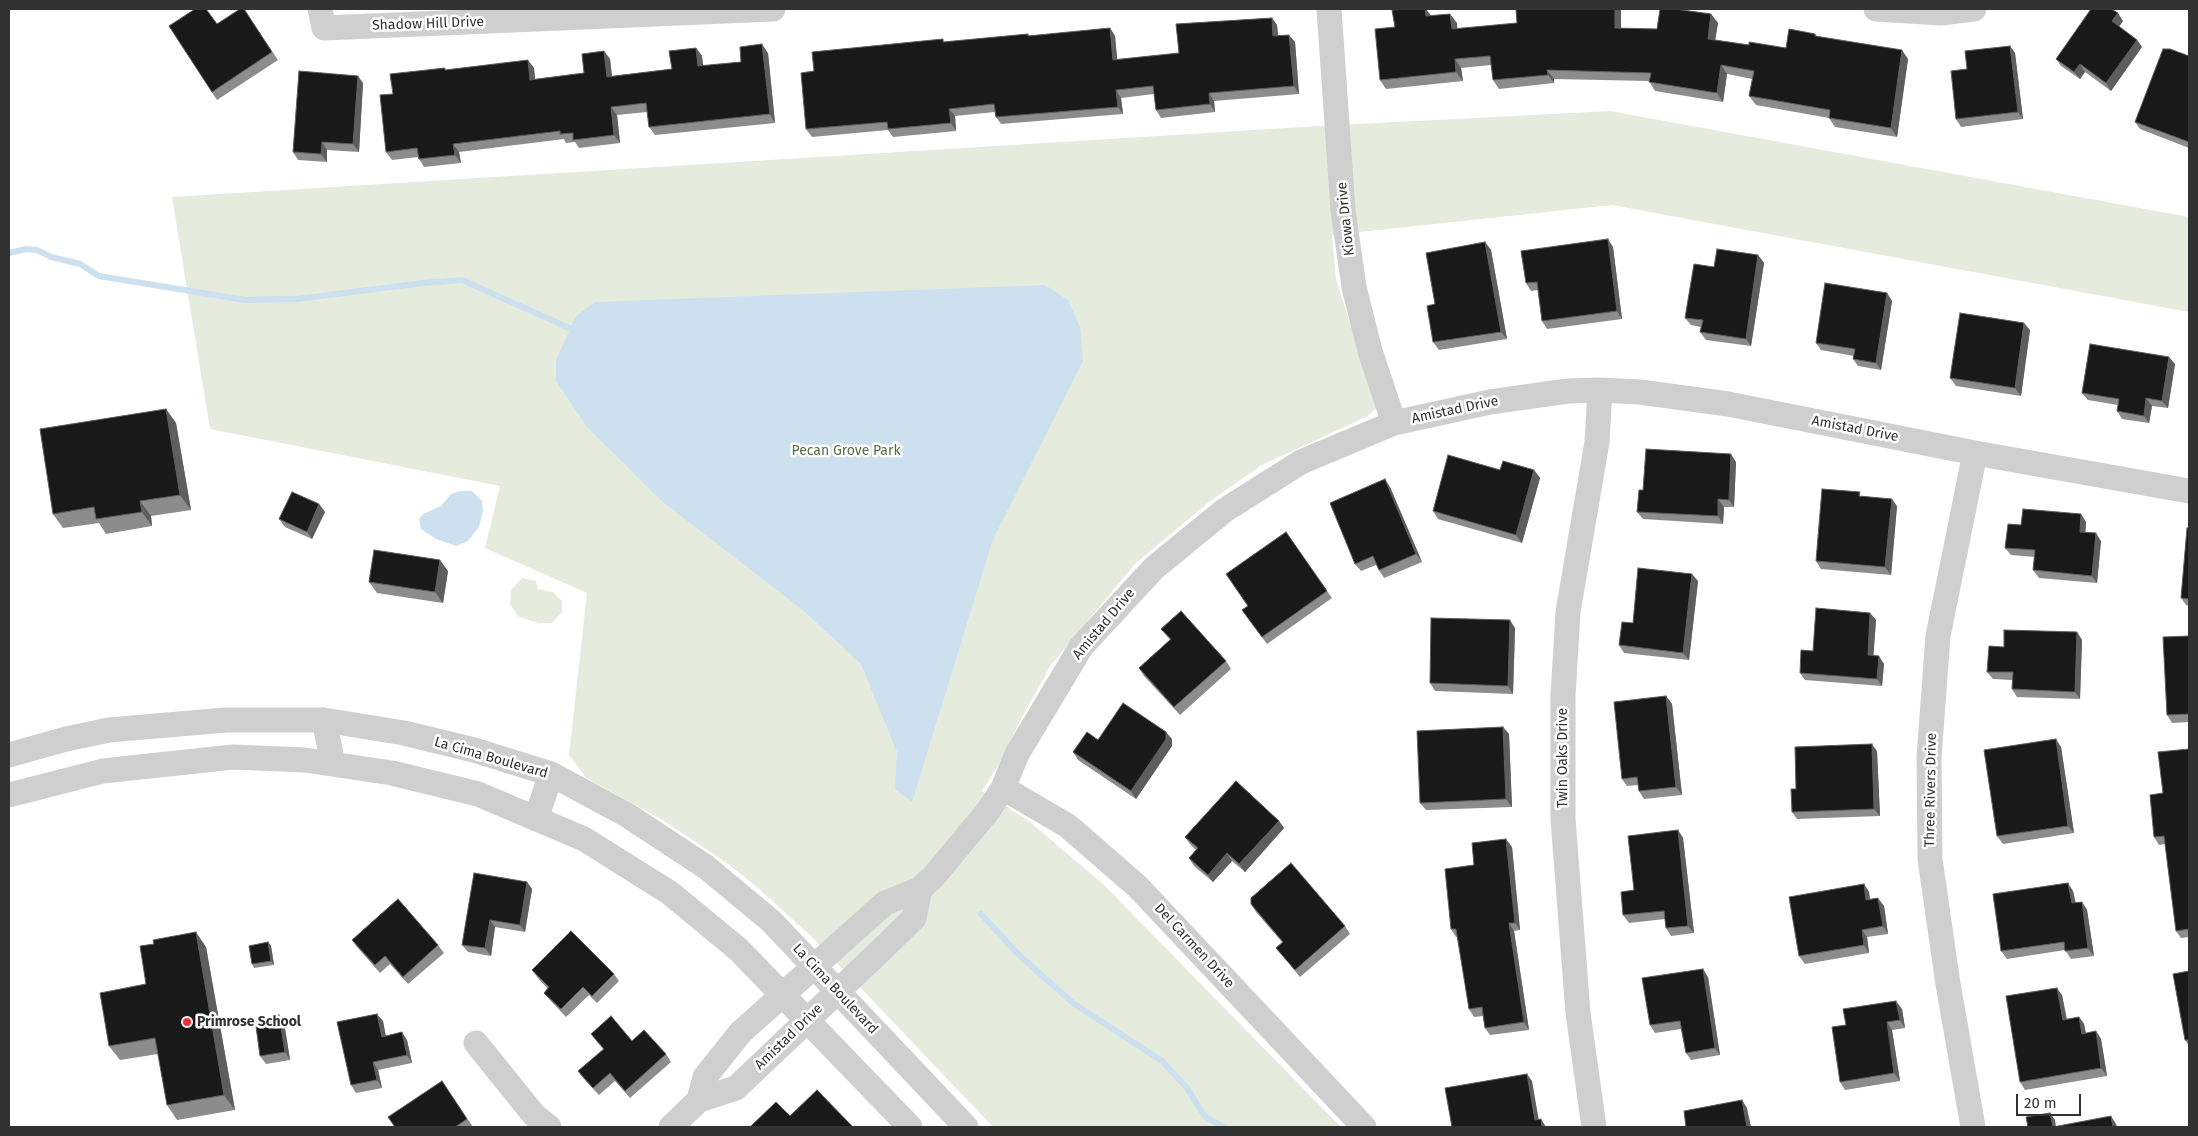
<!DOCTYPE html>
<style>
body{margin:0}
#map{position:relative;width:2198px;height:1136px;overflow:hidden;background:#fff;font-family:"Fira Sans",sans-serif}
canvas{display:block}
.frame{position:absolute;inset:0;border:10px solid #323232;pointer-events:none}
.scale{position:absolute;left:2016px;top:1094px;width:65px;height:22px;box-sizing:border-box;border:2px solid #323232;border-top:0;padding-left:6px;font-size:15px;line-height:18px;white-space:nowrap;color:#323232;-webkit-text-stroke:4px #fff;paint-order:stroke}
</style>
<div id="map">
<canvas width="2198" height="1136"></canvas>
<div class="frame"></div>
<div class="scale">20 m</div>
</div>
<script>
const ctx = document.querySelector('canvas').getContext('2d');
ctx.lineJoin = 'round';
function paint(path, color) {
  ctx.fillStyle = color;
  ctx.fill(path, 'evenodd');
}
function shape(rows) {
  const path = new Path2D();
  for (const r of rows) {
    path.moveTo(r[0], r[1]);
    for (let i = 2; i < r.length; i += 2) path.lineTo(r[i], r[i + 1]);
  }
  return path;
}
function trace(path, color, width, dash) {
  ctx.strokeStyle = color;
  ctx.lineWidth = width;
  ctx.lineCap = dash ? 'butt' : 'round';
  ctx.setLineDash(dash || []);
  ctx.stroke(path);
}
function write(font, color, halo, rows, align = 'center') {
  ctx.font = font + ' "Fira Sans",sans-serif';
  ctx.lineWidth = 5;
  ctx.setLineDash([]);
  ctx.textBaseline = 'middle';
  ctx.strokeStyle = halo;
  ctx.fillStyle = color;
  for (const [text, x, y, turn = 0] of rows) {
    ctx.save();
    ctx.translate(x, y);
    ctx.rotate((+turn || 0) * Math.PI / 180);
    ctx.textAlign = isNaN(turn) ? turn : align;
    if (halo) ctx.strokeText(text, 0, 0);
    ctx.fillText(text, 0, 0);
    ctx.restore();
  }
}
const green = shape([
 [1610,111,2189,217,2189,312,1612,205,1332,235,1336,279,1377,408,1366,417,1262,465,1209,502,1135,564,1051,665,1021,719,999,764,982,791,1029,821,1103,884,1341,1127,993,1127,814,939,758,888,728,864,661,819,586,778,569,755,587,593,485,548,500,486,210,429,172,197,1319,126],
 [522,578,536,581,538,589,553,592,562,601,562,612,552,623,539,623,519,617,510,604,511,590]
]);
const water = shape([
 [1045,285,1068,300,1080,327,1083,361,993,539,912,802,895,789,897,752,861,664,804,611,663,502,587,427,556,381,556,360,576,316,595,302],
 [460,491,472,491,482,501,483,511,479,527,468,541,456,546,436,539,421,529,419,519,423,514,441,506,451,494]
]);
const stream = shape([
 [9,253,26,249,37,250,51,257,80,264,99,276,245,300,297,299,423,283,462,280,576,331],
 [981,914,1018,954,1073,1003,1162,1061,1187,1088,1205,1117,1224,1127]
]);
const minor = shape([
 [320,9,324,28,773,9],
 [1329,9,1343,210,1354,287,1370,351,1394,423],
 [1876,9,1941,13,1974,9],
 [324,720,333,764],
 [9,755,66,739,109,730,226,720,324,720,404,733,474,750,551,774,627,815,706,867,771,921,966,1127],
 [1003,788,1068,826,1138,887,1364,1127],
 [9,795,103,771,233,757,305,760,392,773,478,794,584,839,670,893,739,950,910,1127],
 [536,819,551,774],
 [476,1043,534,1115,549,1127],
 [699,1100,705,1077,740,1033,885,903,920,889,934,876,988,811,1003,788,1017,754,1081,647,1154,568,1225,510,1301,462,1394,423,1490,402,1568,391,1600,390,1640,392,1728,404,1975,453,2189,491],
 [671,1127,699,1100,736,1088,876,955,914,918,920,889],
 [1594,1127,1578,1013,1563,819,1563,696,1568,612,1597,442,1600,390],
 [1973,1127,1948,984,1930,859,1929,757,1938,636,1975,453]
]);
const wall = shape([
 [244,9,278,60,217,100,169,26,217,24],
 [1426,9,1431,16,1457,23,1457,29,1517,23,1516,9,1621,9,1621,28,1657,29,1711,14,1718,23,1715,40,1749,45,1786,48,1815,34,1818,37,1908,59,1897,137,1835,127,1829,118,1756,105,1749,96,1752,79,1727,74,1723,102,1655,91,1649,81,1554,79,1554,83,1499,89,1493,80,1491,65,1461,68,1463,81,1386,89,1380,80,1395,27],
 [1272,18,1277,25,1278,36,1295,42,1299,94,1214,101,1215,112,1161,118,1156,110,1154,94,1121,98,1123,114,1001,124,996,117,995,112,955,116,956,131,893,137,888,130,812,137,806,129,814,71,943,39,944,42,1028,34,1029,36,1110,28,1115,36,1117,59,1179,53],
 [2123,21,2119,27,2137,40,2142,47,2111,91,2085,72,2080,79,2061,66,2056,59],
 [2010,46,2015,53,2023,119,1961,127,1956,119,1967,69],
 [696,48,702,56,703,66,741,62,768,53,775,123,655,135,649,127,647,112,617,115,620,143,579,148,575,142,566,143,564,139,459,152,461,163,424,167,418,157,392,160,386,152,393,94,446,70,534,68,535,79,584,73,604,51,610,59,612,76,672,69],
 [2189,56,2189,148,2140,129,2135,122],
 [363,83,359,152,327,150,327,162,298,160,293,152],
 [1485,242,1491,250,1507,339,1439,350,1433,342,1435,304],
 [1613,247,1622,319,1547,329,1542,321,1538,290,1531,291,1526,283],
 [1758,255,1764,263,1751,346,1706,340,1700,332,1701,327,1691,325,1685,318,1714,267],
 [1887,293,1892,301,1881,370,1858,366,1853,359,1854,356,1821,350,1816,343],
 [2030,330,2021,396,1956,386,1950,378],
 [2175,364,2168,408,2152,406,2149,423,2122,419,2117,411,2118,405,2088,400,2082,393],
 [166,409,176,423,191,510,151,516,152,526,106,534,99,523,63,528,53,514],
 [1736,462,1734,507,1724,507,1723,524,1643,519,1637,512,1643,490],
 [1500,470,1534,470,1540,478,1522,543,1438,519,1433,511],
 [1390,487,1422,562,1384,578,1379,570,1376,565,1361,571,1355,564],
 [1862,496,1897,506,1891,575,1821,569,1816,561],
 [319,504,325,512,312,539,285,527,279,519],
 [2081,514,2086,522,2085,532,2101,541,2097,583,2039,578,2033,570,2035,557,2011,555,2005,548,2021,525],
 [2189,528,2189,606,2186,605,2181,598],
 [1286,532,1332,598,1267,644,1242,610,1248,606],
 [448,571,443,603,377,593,369,582],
 [1698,581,1689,660,1624,653,1619,645,1633,623],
 [1870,613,1876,620,1873,656,1884,664,1882,686,1805,680,1800,673,1813,651],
 [1515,628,1513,694,1435,691,1430,683],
 [1161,629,1226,661,1231,669,1180,715,1144,676,1139,668,1170,640],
 [2077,632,2082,640,2080,699,2017,697,2012,689,2012,680,1993,679,1987,672,2004,647],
 [2189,636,2189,722,2172,723,2167,715],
 [1666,696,1672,704,1682,795,1644,799,1639,791,1638,785,1627,786,1622,779],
 [1503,727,1509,734,1512,807,1426,810,1420,803],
 [1172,739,1172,746,1136,799,1078,760,1073,752,1098,740],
 [2061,747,2074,833,2003,844,1997,836],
 [2189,749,2189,937,2181,938,2176,931,2165,844,2159,845,2154,837,2163,793],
 [1877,751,1880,816,1797,819,1792,812,1796,789],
 [1279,821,1284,828,1245,872,1232,861,1213,882,1194,866,1189,858,1196,850,1190,844,1185,837],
 [1678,830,1683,838,1694,933,1671,936,1666,928,1665,919,1629,923,1623,915,1634,890],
 [1512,847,1520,930,1514,931,1529,1030,1490,1035,1485,1028,1483,1016,1474,1017,1469,1009,1458,937,1456,937,1451,929,1474,865],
 [527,882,532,889,525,932,495,927,491,956,468,952,462,945],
 [1864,884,1869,892,1870,900,1884,906,1888,934,1867,937,1869,953,1805,964,1799,956],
 [2073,891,2076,903,2082,902,2087,910,2094,956,2071,959,2065,950,2007,959,2001,951],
 [1251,904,1345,926,1350,934,1300,977,1282,955,1276,948,1282,942,1256,912],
 [352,940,438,945,444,953,408,984,390,964,380,973,357,947],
 [268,942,271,946,274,965,254,968,252,964],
 [206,947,235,1110,177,1120,167,1105,158,1054,120,1060,109,1046,146,984],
 [532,970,614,974,619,981,597,1003,589,995,566,1017,550,1000,544,993,548,989,537,977],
 [2189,971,2189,1046,2185,1040],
 [1708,977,1720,1055,1691,1060,1686,1053,1681,1029,1655,1033,1650,1025],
 [2062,995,2067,1019,2079,1017,2084,1024,2086,1033,2096,1031,2101,1039,2107,1076,2025,1090,2020,1082],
 [1902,1009,1905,1028,1892,1030,1900,1081,1845,1090,1840,1082,1846,1025],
 [279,1015,284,1022,290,1060,266,1064,260,1056],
 [383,1021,386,1036,407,1040,412,1063,378,1070,382,1088,356,1093,351,1085],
 [591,1034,632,1041,666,1054,671,1062,630,1098,615,1081,599,1095,584,1079,578,1071,603,1049],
 [442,1081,473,1127,395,1127]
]);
const shadedWall = shape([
 [1425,9,1426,9,1431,16,1426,16],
 [1615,9,1621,9,1621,37,1615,28],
 [2118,13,2123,21,2117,29,2112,21],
 [1450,14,1457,23,1458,38,1452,29],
 [1711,14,1718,23,1714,48,1708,39],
 [1272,18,1277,25,1279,44,1273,36],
 [1110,28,1115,36,1118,67,1113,60],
 [1289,35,1295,42,1299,94,1294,86],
 [2137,40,2142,47,2111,91,2106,83],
 [762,44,768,53,775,123,770,114],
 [2010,46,2015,53,2023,119,2018,112],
 [696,48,702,56,704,74,698,66],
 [1902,50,1908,59,1897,137,1891,128],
 [604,51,610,59,613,85,607,77],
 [1455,59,1461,68,1463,81,1456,72],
 [528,60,534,68,536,88,530,80],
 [2080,64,2085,72,2080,79,2074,72],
 [1721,65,1727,74,1723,102,1717,93],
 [1547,70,1554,79,1554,83,1548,75],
 [358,76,363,83,359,152,353,144],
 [1116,90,1121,98,1123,114,1118,107],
 [1209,93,1214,101,1215,112,1210,104],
 [611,107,617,115,620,143,614,135],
 [949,109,955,116,956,131,951,123],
 [322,142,327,150,327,162,321,154],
 [453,144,459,152,461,163,455,155],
 [1608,239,1613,247,1622,319,1617,311],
 [1485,242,1491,250,1507,339,1501,332],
 [1758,255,1764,263,1751,346,1746,339],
 [1887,293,1892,301,1881,370,1876,363],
 [2024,323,2030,330,2021,396,2015,388],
 [2169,357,2175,364,2168,408,2162,401],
 [2146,398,2152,406,2149,423,2144,416],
 [166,409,176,423,191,510,180,495],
 [1731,454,1736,462,1734,507,1729,500],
 [1534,470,1540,478,1522,543,1516,535],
 [1385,479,1390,487,1422,562,1416,554],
 [1718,499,1724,507,1723,524,1718,516],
 [1892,499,1897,506,1891,575,1885,567],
 [140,501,151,516,152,526,142,512],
 [319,504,325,512,312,539,307,532],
 [2081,514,2086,522,2085,539,2080,532],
 [2096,533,2101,541,2097,583,2092,576],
 [440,560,448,571,443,603,435,592],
 [1692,574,1698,581,1689,660,1683,653],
 [1870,613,1876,620,1873,663,1868,655],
 [1510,620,1515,628,1513,694,1508,686],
 [2077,632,2082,640,2080,699,2075,692],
 [1879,656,1884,664,1882,686,1877,679],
 [1666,696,1672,704,1682,795,1676,787],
 [1503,727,1509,734,1512,807,1506,799],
 [1166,732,1172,739,1172,746,1136,799,1131,791],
 [2056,739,2061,747,2074,833,2068,826],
 [1872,744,1877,751,1880,816,1874,809],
 [1279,821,1284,828,1245,872,1239,864],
 [1678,830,1683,838,1694,933,1688,926],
 [1506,839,1512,847,1520,930,1515,923],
 [1227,853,1232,861,1213,882,1208,875],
 [527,882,532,889,525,932,520,925],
 [2068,883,2073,891,2077,911,2072,903],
 [1864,884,1869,892,1871,908,1866,900],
 [1878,898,1884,906,1888,934,1883,926],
 [2082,902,2087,910,2094,956,2088,948],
 [490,920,495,927,491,956,485,948],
 [1509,923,1514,931,1529,1030,1524,1022],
 [1862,930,1867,937,1869,953,1864,945],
 [196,932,206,947,235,1110,224,1095],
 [268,942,271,946,274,965,271,961],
 [1703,969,1708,977,1720,1055,1715,1048],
 [2057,988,2062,995,2068,1027,2063,1020],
 [1896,1001,1902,1009,1905,1028,1900,1020],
 [377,1014,383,1021,387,1044,382,1037],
 [279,1015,284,1022,290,1060,285,1052],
 [2079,1017,2084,1024,2087,1041,2082,1034],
 [1887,1022,1892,1030,1900,1081,1894,1073],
 [2096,1031,2101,1039,2107,1076,2101,1068],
 [402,1032,407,1040,412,1063,407,1055],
 [373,1062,378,1070,382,1088,377,1080],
 [1527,1074,1532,1081,1540,1127,1535,1120],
 [1742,1100,1747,1108,1751,1127,1747,1127],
 [2050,1113,2055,1120,2056,1127,2053,1127],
 [2111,1116,2116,1124,2117,1127,2113,1127],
 [1541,1119,1546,1127,1542,1127]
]);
const building = shape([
 [195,9,206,9,217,24,240,9,244,9,272,52,212,92,169,26,195,9],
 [1408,9,1425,9,1426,16,1450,14,1452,29,1517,23,1516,9,1615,9,1615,28,1657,29,1660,9,1675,9,1711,14,1708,39,1749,45,1749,42,1786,48,1789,29,1815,34,1815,36,1902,50,1891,128,1829,118,1830,110,1749,96,1754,71,1721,65,1717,93,1649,82,1651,73,1547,70,1548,75,1493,80,1490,56,1455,59,1456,72,1380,80,1375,29,1395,27,1392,10,1408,9],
 [2091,9,2111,9,2118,13,2112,21,2137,40,2106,83,2080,64,2074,72,2056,59,2091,9],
 [1272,18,1273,36,1289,35,1294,86,1209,93,1210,104,1156,110,1153,86,1116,90,1118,107,996,117,994,104,949,109,951,123,888,129,887,122,806,129,801,73,814,71,812,52,943,39,943,42,1028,34,1028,36,1110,28,1113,60,1179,53,1176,24,1272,18],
 [762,44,770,114,649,127,646,103,611,107,614,135,573,140,573,133,560,134,560,131,453,144,455,155,419,159,417,148,386,152,380,95,393,94,390,74,445,68,445,70,528,60,530,80,584,73,582,54,604,51,607,77,672,69,669,51,696,48,698,66,741,62,740,47,762,44],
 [2010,46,2018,112,1956,119,1951,71,1967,69,1965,51,2010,46],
 [2163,49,2170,49,2189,56,2189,142,2135,122,2163,49],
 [299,71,358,76,353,144,322,142,321,154,293,152,299,71],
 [1608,239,1617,311,1542,321,1537,282,1526,283,1521,251,1608,239],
 [1485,242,1501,332,1433,342,1427,306,1435,304,1426,253,1485,242],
 [1717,249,1758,255,1746,339,1700,332,1703,320,1685,318,1694,264,1714,267,1717,249],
 [1825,283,1887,293,1876,363,1853,359,1855,349,1816,343,1825,283],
 [1960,313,2024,323,2015,388,1950,378,1960,313],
 [2090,344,2169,357,2162,401,2146,398,2144,416,2117,411,2119,399,2082,393,2090,344],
 [166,409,180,495,140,501,142,512,96,519,94,507,53,514,40,429,166,409],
 [1646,449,1731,454,1729,500,1718,499,1718,516,1637,512,1639,490,1643,490,1646,449],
 [1448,455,1500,470,1503,461,1534,470,1516,535,1433,511,1448,455],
 [1385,479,1416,554,1379,570,1373,556,1355,564,1330,503,1385,479],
 [1822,489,1860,492,1859,496,1892,499,1885,567,1816,561,1822,489],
 [292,492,319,504,307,532,279,519,292,492],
 [2023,509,2081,514,2080,532,2096,533,2092,576,2033,570,2035,550,2005,548,2008,524,2021,525,2023,509],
 [2187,528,2189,528,2189,599,2181,598,2187,528],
 [1286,532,1327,591,1262,637,1242,610,1248,606,1226,574,1286,532],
 [374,550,440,560,435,592,369,582,374,550],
 [1638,568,1692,574,1683,653,1619,645,1622,622,1633,623,1638,568],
 [1816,608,1870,613,1868,655,1879,656,1877,679,1800,673,1801,650,1813,651,1816,608],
 [1181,611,1226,661,1174,707,1139,668,1171,639,1161,629,1181,611],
 [1431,618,1510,620,1508,686,1430,683,1431,618],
 [2004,630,2077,632,2075,692,2012,689,2013,672,1987,672,1989,646,2004,647,2004,630],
 [2189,636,2189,714,2167,715,2163,637,2189,636],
 [1666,696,1676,787,1639,791,1637,777,1622,779,1614,702,1666,696],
 [1123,703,1166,732,1166,739,1131,791,1073,752,1087,732,1098,740,1123,703],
 [1503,727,1506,799,1420,803,1417,731,1503,727],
 [2056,739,2068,826,1997,836,1984,750,2056,739],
 [1872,744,1874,809,1792,812,1791,789,1796,789,1795,747,1872,744],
 [2189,749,2189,929,2176,931,2164,836,2154,837,2150,795,2163,793,2158,752,2189,749],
 [1236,781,1279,821,1239,864,1227,853,1208,875,1189,858,1198,848,1185,837,1236,781],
 [1678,830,1688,926,1666,928,1664,911,1623,915,1621,892,1634,890,1628,836,1678,830],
 [1506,839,1515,923,1509,923,1524,1022,1485,1028,1482,1007,1469,1009,1456,929,1451,929,1445,869,1474,865,1472,843,1506,839],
 [1291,863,1345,926,1295,970,1276,948,1283,942,1251,904,1251,898,1291,863],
 [474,873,527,882,520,925,490,920,485,948,462,945,474,873],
 [2068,883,2072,903,2082,902,2088,948,2065,951,2064,942,2001,951,1993,894,2068,883],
 [1864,884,1866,900,1878,898,1883,926,1862,930,1864,945,1799,956,1789,897,1864,884],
 [398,899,438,945,403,977,385,956,375,965,352,940,398,899],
 [571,931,614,974,592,996,583,987,561,1009,544,993,549,987,532,970,571,931],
 [196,932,224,1095,167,1105,155,1038,109,1046,100,993,146,984,140,946,154,944,153,940,196,932],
 [268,942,271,961,252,964,249,946,268,942],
 [1703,969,1715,1048,1686,1053,1680,1021,1650,1025,1642,978,1703,969],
 [2189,971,2189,1040,2185,1040,2173,974,2189,971],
 [2057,988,2063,1020,2079,1017,2082,1034,2096,1031,2101,1068,2020,1082,2006,996,2057,988],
 [1896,1001,1900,1020,1887,1022,1894,1073,1840,1082,1832,1027,1846,1025,1843,1009,1896,1001],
 [377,1014,382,1037,402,1032,407,1055,373,1062,377,1080,351,1085,337,1022,377,1014],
 [279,1015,285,1052,260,1056,255,1019,279,1015],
 [611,1016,632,1041,644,1030,666,1054,625,1091,610,1073,593,1088,578,1071,604,1049,591,1034,611,1016],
 [1527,1074,1535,1120,1541,1119,1542,1127,1452,1127,1445,1088,1527,1074],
 [442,1081,467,1119,455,1127,395,1127,388,1117,442,1081],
 [817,1090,853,1127,750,1127,776,1102,790,1116,817,1090],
 [1742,1100,1747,1127,1686,1127,1684,1111,1742,1100],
 [2050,1113,2053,1127,2111,1116,2113,1127,2028,1127,2026,1117,2050,1113]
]);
const markers = [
 [187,1022,5,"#ee3033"]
];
const streetNames = [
 ["Shadow Hill Drive",428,24,-2],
 ["Kiowa Drive",1346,219,-96],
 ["Amistad Drive",1455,410,-12],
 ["Amistad Drive",1855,429,11],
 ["Amistad Drive",1104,624,-50],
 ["La Cima Boulevard",491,758,16],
 ["Twin Oaks Drive",1563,758,-90],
 ["Three Rivers Drive",1931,790,-89],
 ["Del Carmen Drive",1194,946,47],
 ["La Cima Boulevard",835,989,47],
 ["Amistad Drive",789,1037,-44]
];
const parkNames = [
 ["Pecan Grove Park",846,451]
];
const poiNames = [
 ["Primrose School",197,1022]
];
paint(green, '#e5ecde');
paint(water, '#cde0ef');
trace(stream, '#cde0ef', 6);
trace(minor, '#cfcfcf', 25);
paint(wall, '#8c8c8c');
paint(shadedWall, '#5e5e5e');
paint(building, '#191919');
trace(building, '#5e5e5e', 1);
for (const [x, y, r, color] of markers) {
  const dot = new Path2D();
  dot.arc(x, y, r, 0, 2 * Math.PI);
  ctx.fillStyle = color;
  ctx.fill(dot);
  trace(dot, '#fff', 2);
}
write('14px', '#323232', '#fff', streetNames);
write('14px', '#52723c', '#fff', parkNames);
write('bold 14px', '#323232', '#fff', poiNames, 'left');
</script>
